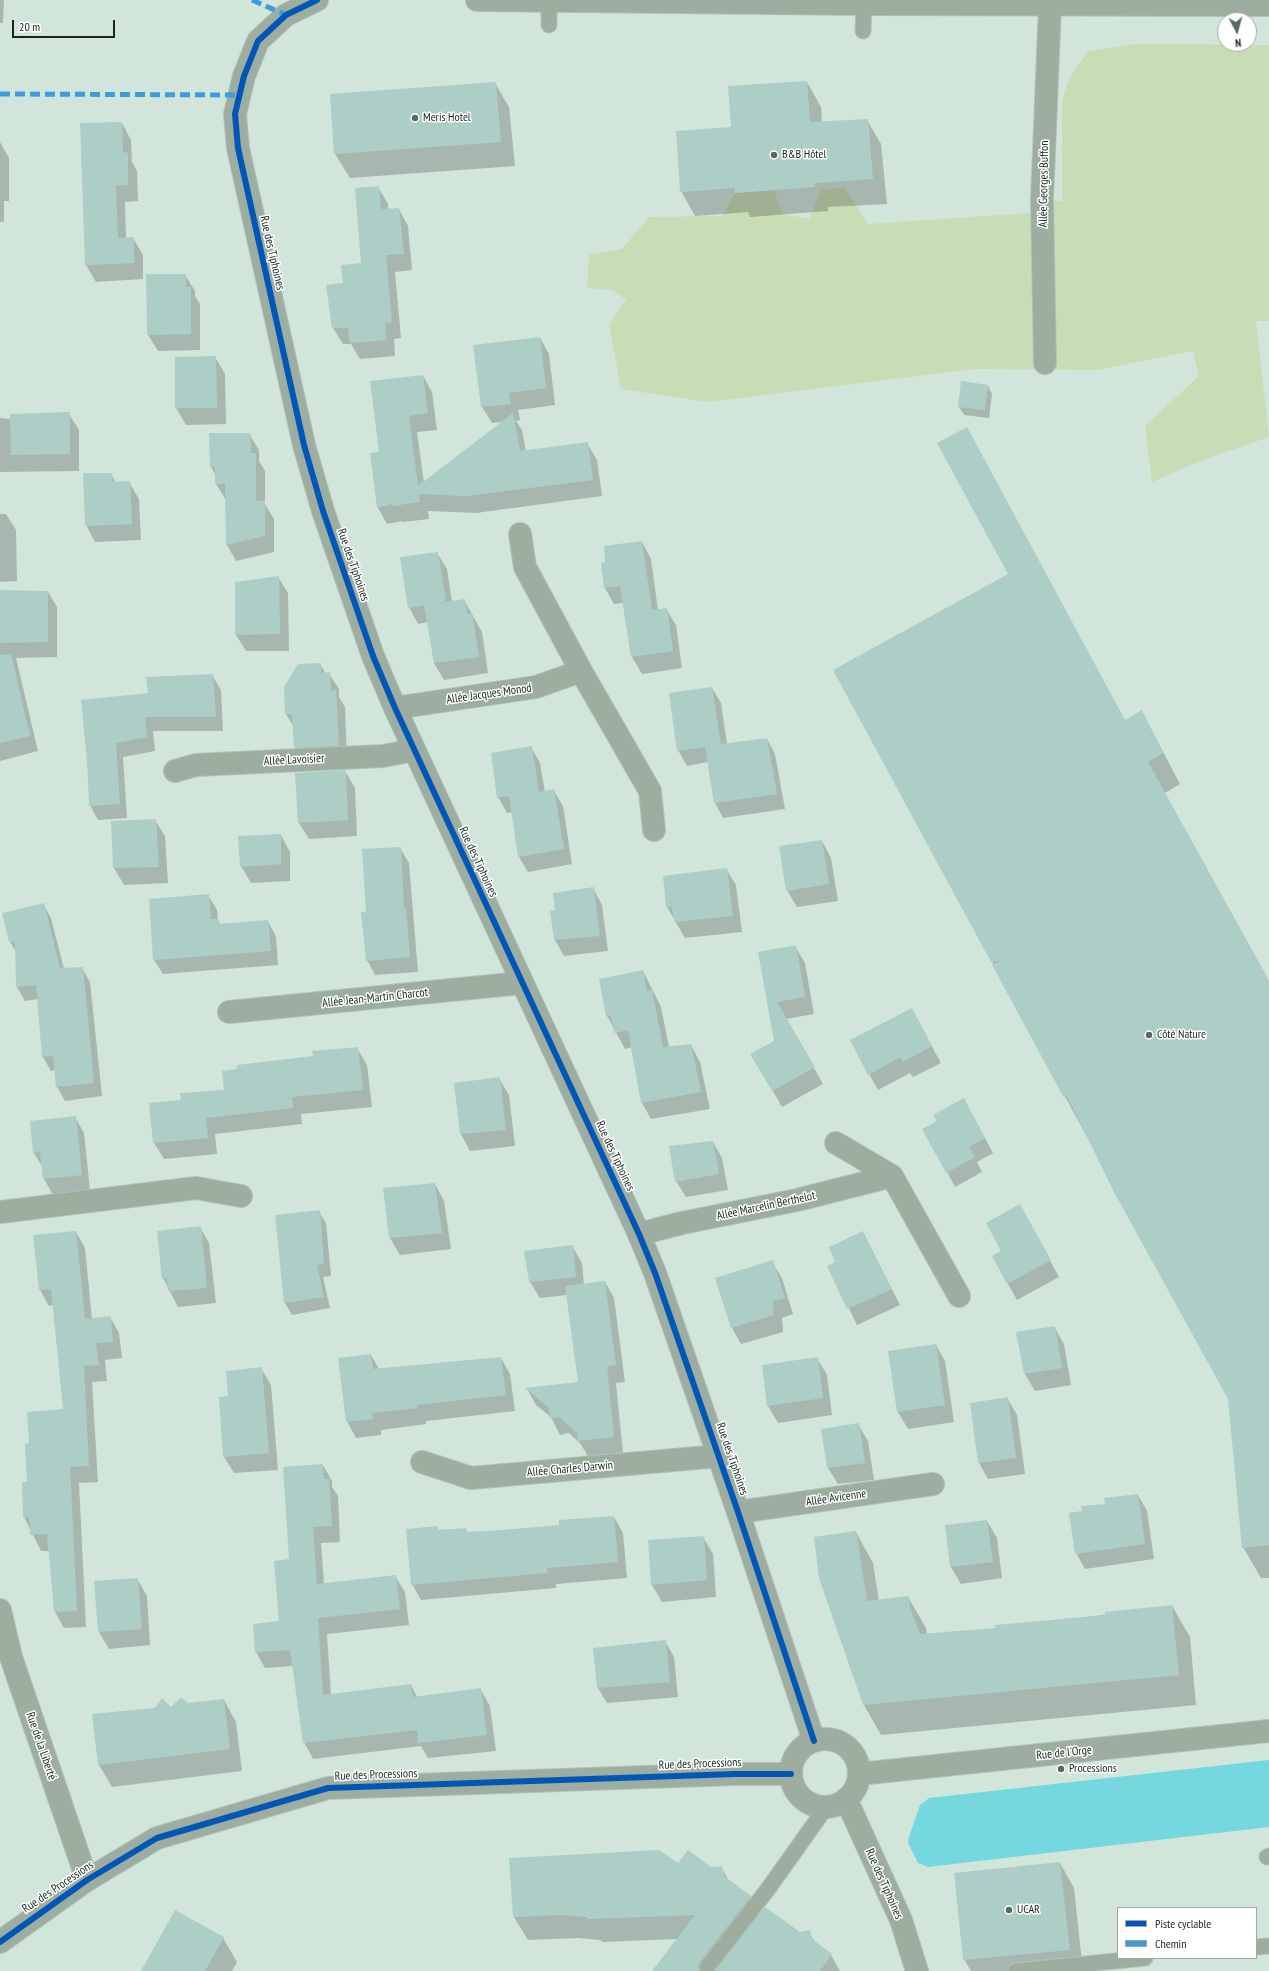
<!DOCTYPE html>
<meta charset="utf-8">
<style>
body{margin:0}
#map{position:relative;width:1269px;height:1971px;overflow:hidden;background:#d1e5db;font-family:"PT Sans Narrow",sans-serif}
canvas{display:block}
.legend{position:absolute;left:1117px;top:1907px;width:140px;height:52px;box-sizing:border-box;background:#fff;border:1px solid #a3a8a5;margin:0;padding:5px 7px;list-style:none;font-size:12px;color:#18261f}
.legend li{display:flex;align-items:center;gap:8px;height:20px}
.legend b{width:20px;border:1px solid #a3a8a5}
.north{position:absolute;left:1217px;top:12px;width:40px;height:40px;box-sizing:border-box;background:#fff;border:1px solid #a3a8a5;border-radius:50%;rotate:174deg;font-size:11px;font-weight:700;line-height:16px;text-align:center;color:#18261f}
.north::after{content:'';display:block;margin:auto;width:14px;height:18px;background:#596961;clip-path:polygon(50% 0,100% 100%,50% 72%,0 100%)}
.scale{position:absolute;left:12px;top:20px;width:103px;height:18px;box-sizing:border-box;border:2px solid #18261f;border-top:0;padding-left:5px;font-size:12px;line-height:14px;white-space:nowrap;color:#18261f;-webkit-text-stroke:3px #fff;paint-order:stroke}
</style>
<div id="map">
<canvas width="1269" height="1971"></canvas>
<ul class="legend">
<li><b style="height:5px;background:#0057b8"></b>Piste cyclable</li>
<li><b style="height:5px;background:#3b9ce0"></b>Chemin</li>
</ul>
<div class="north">N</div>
<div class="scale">20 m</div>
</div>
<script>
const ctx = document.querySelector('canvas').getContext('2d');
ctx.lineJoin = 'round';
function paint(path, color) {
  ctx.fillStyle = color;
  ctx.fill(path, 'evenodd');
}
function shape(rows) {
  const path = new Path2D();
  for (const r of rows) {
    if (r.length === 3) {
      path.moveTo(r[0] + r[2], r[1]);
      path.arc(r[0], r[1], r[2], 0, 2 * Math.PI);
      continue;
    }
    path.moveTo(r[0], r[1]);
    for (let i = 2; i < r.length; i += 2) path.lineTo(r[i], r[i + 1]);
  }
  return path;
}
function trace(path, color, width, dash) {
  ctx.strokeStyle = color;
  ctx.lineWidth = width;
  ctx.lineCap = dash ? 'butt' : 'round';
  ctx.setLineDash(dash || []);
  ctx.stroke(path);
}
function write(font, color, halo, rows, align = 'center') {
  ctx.font = font + ' "PT Sans Narrow",sans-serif';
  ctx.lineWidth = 3;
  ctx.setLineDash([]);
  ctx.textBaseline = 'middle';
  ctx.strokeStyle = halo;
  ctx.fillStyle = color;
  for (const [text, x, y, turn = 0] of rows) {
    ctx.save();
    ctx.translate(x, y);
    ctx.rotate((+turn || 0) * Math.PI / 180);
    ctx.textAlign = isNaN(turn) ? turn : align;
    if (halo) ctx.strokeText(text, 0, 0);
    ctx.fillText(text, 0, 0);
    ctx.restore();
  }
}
const green = shape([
 [1136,44,1269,45,1269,321,1256,321,1269,437,1200,461,1152,482,1145,426,1199,376,1193,351,1098,370,975,369,708,402,621,389,609,324,626,300,613,290,587,288,589,255,622,249,649,217,722,216,735,193,774,190,783,214,810,219,821,189,845,188,868,224,1030,213,1042,200,1062,201,1062,100,1070,77,1089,51]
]);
const water = shape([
 [1269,1760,1269,1827,928,1867,918,1863,908,1843,909,1837,920,1805,929,1798]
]);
const shadow = shape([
 [0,0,4,0,3,23,0,23],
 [807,82,821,107,822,123,867,120,881,144,887,204,828,207,828,211,750,217,748,212,695,216,681,191,732,128],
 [495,83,509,107,515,166,350,178,335,154],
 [122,123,131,140,132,162,137,171,138,201,125,202,126,238,133,238,143,255,143,279,96,282,86,265],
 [0,142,9,158,9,201,4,201,4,222,0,222],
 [378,187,388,204,388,210,399,209,408,226,412,270,395,272,401,338,394,339,395,356,360,359,351,344,343,344,333,328,344,284,362,264],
 [185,275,195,291,195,296,200,304,200,350,158,351,148,335],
 [540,338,549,354,555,405,518,410,520,420,516,421,522,430,526,452,587,443,597,460,602,496,476,513,428,511,429,519,403,522,402,521,387,524,378,508,371,454,380,453,423,376,432,392,437,430,417,432,424,483,502,422,492,423,482,407],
 [215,357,225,374,226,424,186,425,176,408,176,358],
 [988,386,992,394,989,418,964,415,959,407],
 [69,414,79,430,79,471,0,472,0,418,11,419],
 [249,434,259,450,259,461,265,471,265,504,274,519,274,552,236,561,227,545,226,500,216,484,216,476,211,467],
 [111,474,116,483,129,482,139,499,141,540,95,542,86,525],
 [0,514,6,514,16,530,17,581,0,582],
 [642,542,651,559,658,610,666,609,676,625,682,668,642,674,632,657,623,603,614,604,605,588,606,562],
 [437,553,447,569,452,602,464,600,482,632,488,673,444,680,434,663,428,622,418,624,409,607],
 [278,577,288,593,289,651,246,651,236,635],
 [0,591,48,592,57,607,57,657,16,658,38,751,0,761],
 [320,664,326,674,329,674,339,689,339,697,345,707,347,761,304,763,295,747,294,727,286,714,285,687],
 [834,670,1125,721,1142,712,1180,784,1165,793,1269,981,1269,1578,1261,1578,1243,1547,1229,1399],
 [212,675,221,690,223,731,153,731,155,751,123,757,127,818,98,820,90,805,88,761,149,694],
 [712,688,721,703,727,744,767,739,775,754,785,809,723,818,715,803,708,762,687,766,678,750],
 [531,747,540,763,545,792,554,791,563,806,572,864,528,872,519,857,513,812,507,813,498,797],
 [345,771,355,788,357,836,309,839,299,823,296,774],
 [155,820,165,836,168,883,124,885,114,868,112,822],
 [281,835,290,852,290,881,251,883,241,866],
 [822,841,831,858,838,901,797,907,787,890],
 [400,848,409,863,418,972,375,975,367,960,367,913],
 [726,869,736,885,742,932,685,938,667,907],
 [593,888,602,905,608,951,564,956,555,940,551,912,556,911],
 [208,895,217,910,218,920,220,925,268,922,276,936,278,965,163,974,154,960],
 [43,904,51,918,64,969,82,968,90,982,102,1096,65,1101,57,1087,55,1070,51,1071,43,1057,38,999,25,1001,17,987,17,953,10,942],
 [795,946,805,963,814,1014,786,1019,823,1084,782,1107,752,1054,775,1041,759,953],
 [643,971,661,1007,669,1047,691,1045,700,1062,710,1109,651,1119,642,1103,632,1047,625,1049,607,1016,600,979],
 [920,1025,941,1063,913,1077,910,1073,878,1090,869,1074],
 [357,1048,367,1065,372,1107,301,1114,302,1124,215,1134,217,1154,164,1159,154,1143,182,1101,225,1091,314,1057],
 [499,1078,509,1095,515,1146,470,1151,461,1134,455,1084],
 [972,1114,993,1153,977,1162,982,1172,955,1187,947,1172],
 [75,1117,84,1133,90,1190,53,1195,44,1179,43,1168,34,1153],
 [713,1142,722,1158,728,1190,686,1197,676,1181],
 [435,1184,444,1201,451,1249,400,1255,390,1238],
 [319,1212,326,1223,331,1276,323,1277,330,1308,292,1315,285,1303,276,1216],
 [1029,1222,1059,1277,1017,1300,993,1257,1003,1252],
 [200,1227,209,1243,216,1303,178,1307,163,1278],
 [76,1232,85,1248,92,1319,110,1317,119,1333,122,1358,105,1360,107,1381,92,1382,98,1482,79,1483,86,1627,64,1628,55,1612,49,1551,41,1551,24,1517,30,1444,64,1410,53,1305,49,1306,40,1290],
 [863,1233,900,1305,857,1325,829,1266,837,1262],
 [572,1246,582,1263,584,1285,605,1282,614,1298,625,1382,616,1383,623,1453,589,1458,580,1443,569,1433,560,1435,551,1417,536,1405,527,1389,579,1383,567,1295,540,1298,530,1282],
 [772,1262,782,1278,793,1314,782,1318,783,1332,741,1344,732,1328,717,1278],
 [1054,1327,1064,1344,1071,1385,1035,1391,1025,1374,1018,1333],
 [936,1345,945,1361,954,1422,908,1429,898,1412,889,1352],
 [371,1355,379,1369,501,1358,510,1374,515,1411,426,1421,426,1424,381,1430,381,1435,356,1438,347,1421],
 [817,1358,827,1375,832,1415,778,1423,768,1406,763,1366],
 [261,1368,271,1385,278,1470,234,1473,224,1457,230,1397],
 [1007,1398,1017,1415,1025,1474,988,1479,979,1463],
 [858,1424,868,1441,874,1480,838,1484,828,1468],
 [323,1465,332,1481,332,1487,338,1496,340,1542,321,1543,324,1584,395,1576,405,1592,409,1625,327,1634,331,1695,411,1685,417,1697,481,1690,490,1706,496,1751,428,1758,421,1746,313,1759,304,1742,293,1666,265,1668,256,1652,254,1625,280,1622,290,1560],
 [1138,1495,1147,1511,1154,1559,1085,1569,1076,1553,1083,1512],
 [614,1517,623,1533,627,1578,556,1584,556,1588,421,1600,412,1584,437,1527,439,1530,466,1529,468,1533,560,1526],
 [987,1521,997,1538,1002,1578,961,1584,951,1567,946,1526],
 [856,1532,873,1563,879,1601,908,1597,926,1628,927,1635,996,1629,1172,1606,1190,1637,1196,1705,881,1735,864,1705],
 [703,1537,713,1554,716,1597,662,1602,652,1585],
 [137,1579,147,1596,150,1645,109,1649,99,1632,95,1582],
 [665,1641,674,1657,678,1697,607,1703,598,1688,594,1649],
 [224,1700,236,1722,242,1771,112,1787,99,1765,93,1715,171,1709,188,1704],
 [1060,1863,1074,1888,1083,1971,971,1971,964,1959],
 [678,1865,710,1868,721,1867,729,1881,750,1897,760,1915,800,1933,809,1932,816,1944,831,1955,840,1971,654,1971,677,1939,602,1942,600,1940,578,1938,528,1940,514,1917],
 [176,1911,223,1938,237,1962,232,1971,142,1971]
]);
const building = shape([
 [807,81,810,122,868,119,873,179,815,183,815,187,735,193,735,188,680,192,676,131,731,127,728,86],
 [496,82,501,142,334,154,330,94],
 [122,122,123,152,128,153,128,185,116,185,118,238,134,237,134,263,85,265,80,123],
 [379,186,381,209,399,208,404,254,386,255,392,322,385,323,386,340,350,343,348,328,332,328,326,285,343,283,341,265,361,263,355,188],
 [146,274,186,274,186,287,191,287,191,334,147,335],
 [540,337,546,388,509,393,511,404,481,407,473,345],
 [216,356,217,408,175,408,175,357],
 [423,375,428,413,409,416,418,486,513,413,520,451,588,442,593,480,466,496,419,494,420,502,392,506,392,504,377,508,370,453,379,452,370,381],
 [961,381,988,385,985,410,958,407],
 [70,412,70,454,11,455,10,414],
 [967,427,1125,720,1142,710,1163,753,1148,762,1269,981,1269,1545,1242,1548,1228,1399,1114,1192,1067,1096,1064,1098,992,965,1002,960,991,962,833,670,1008,574,937,443],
 [209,433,250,433,251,453,256,453,256,501,265,501,265,536,226,545,225,484,215,484,215,467,210,467],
 [83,473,112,473,113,482,130,481,132,524,85,526],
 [642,541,652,610,667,608,673,651,631,657,620,586,604,588,601,563,605,562,604,546],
 [438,552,446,601,432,604,465,599,467,614,472,614,479,657,434,663,424,605,408,608,400,557],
 [279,576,280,634,235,635,235,582],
 [0,590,48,591,48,642,0,643],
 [11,654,30,736,0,743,0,655],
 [321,663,321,673,330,672,331,691,336,690,339,746,294,748,292,714,285,714,284,687,298,664],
 [213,674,216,717,145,717,147,737,116,743,120,804,89,806,87,761,81,700,148,693,146,677],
 [712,687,721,744,767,738,777,794,714,803,705,747,677,751,669,693],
 [532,746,539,792,554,789,564,849,518,857,509,796,497,798,491,753],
 [346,770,348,820,298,823,295,773],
 [156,819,159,867,113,868,111,821],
 [281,834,281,864,240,867,238,836],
 [822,840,829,884,786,891,779,846],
 [401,847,404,909,406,909,410,957,366,961,361,912,366,912,362,849],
 [727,868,733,916,674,922,672,907,666,907,663,876],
 [594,887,600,936,554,940,550,911,555,910,553,893],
 [209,894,211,919,218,919,218,924,268,920,271,951,153,960,149,899],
 [44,903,60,968,83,967,94,1083,56,1087,53,1056,42,1057,36,985,16,987,15,942,9,942,2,913],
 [796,945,805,997,777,1002,815,1067,772,1091,750,1054,774,1041,758,952],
 [643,970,647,991,652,990,663,1047,691,1044,701,1092,641,1103,628,1030,614,1033,611,1015,606,1016,599,979],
 [912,1008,932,1046,903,1062,900,1057,868,1075,850,1040],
 [358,1047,363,1090,292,1097,293,1108,206,1118,208,1138,153,1143,149,1103,181,1100,180,1093,224,1090,222,1071,237,1069,237,1065,313,1056,312,1051],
 [500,1077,506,1130,460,1134,454,1083],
 [964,1098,985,1138,969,1147,975,1157,946,1173,922,1129,937,1121,933,1115],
 [76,1116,82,1175,43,1179,40,1152,33,1153,30,1121],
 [713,1141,719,1174,675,1182,669,1146],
 [435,1183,442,1233,389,1238,383,1188],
 [1020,1204,1051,1260,1007,1284,992,1256,1001,1251,986,1223],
 [320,1210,324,1264,317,1265,324,1297,284,1303,275,1215],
 [201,1226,207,1288,168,1291,167,1278,162,1279,157,1231],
 [76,1231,85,1319,111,1316,113,1342,96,1343,99,1365,84,1366,89,1466,70,1467,77,1611,54,1612,47,1534,30,1535,29,1517,23,1518,22,1482,27,1482,25,1444,29,1443,27,1412,63,1409,51,1289,39,1290,33,1235],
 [863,1231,892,1289,847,1309,827,1266,835,1262,829,1247],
 [573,1245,576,1277,529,1282,524,1251],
 [773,1260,785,1298,773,1301,774,1315,731,1328,715,1278],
 [605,1281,616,1365,607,1366,614,1437,578,1441,577,1433,559,1417,550,1419,549,1408,525,1388,578,1382,565,1286],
 [1055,1326,1062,1368,1024,1374,1016,1332],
 [936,1344,945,1405,897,1412,888,1351],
 [371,1354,373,1369,501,1357,506,1395,417,1405,417,1408,372,1413,373,1419,346,1422,338,1358],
 [818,1357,823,1398,767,1406,762,1365],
 [262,1367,269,1453,223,1457,219,1397,228,1396,226,1371],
 [1008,1397,1016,1458,978,1463,970,1403],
 [859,1423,865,1463,827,1468,821,1429],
 [323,1464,324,1479,329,1479,332,1526,313,1527,317,1584,396,1575,400,1609,318,1618,323,1695,411,1684,413,1697,481,1688,487,1735,418,1743,417,1730,303,1743,290,1650,255,1652,253,1624,279,1621,274,1561,289,1559,283,1467],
 [1138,1494,1145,1544,1075,1554,1069,1513,1082,1511,1081,1506,1105,1504,1104,1498],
 [614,1516,618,1562,547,1568,547,1573,411,1585,406,1529,438,1526,438,1530,466,1528,467,1532,502,1530,559,1525,559,1520],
 [987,1520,993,1562,950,1567,945,1525],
 [856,1531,867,1601,909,1596,910,1608,920,1634,995,1628,995,1625,1105,1615,1105,1612,1172,1605,1179,1675,863,1705,819,1578,814,1537],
 [704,1536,707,1580,651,1585,648,1540],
 [138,1578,142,1629,98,1632,94,1581],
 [666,1640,670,1682,597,1688,593,1648],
 [181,1697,188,1703,224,1699,230,1749,98,1765,92,1714,155,1708,162,1698,171,1707],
 [659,1850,678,1863,688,1850,711,1867,722,1866,724,1876,751,1896,700,1961,698,1966,699,1971,652,1971,695,1915,587,1919,587,1917,564,1915,513,1917,509,1858],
 [1060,1862,1070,1950,963,1960,954,1873],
 [765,1907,800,1932,810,1930,812,1939,832,1954,820,1971,715,1971],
 [175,1910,224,1937,205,1971,141,1971]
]);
const service = shape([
 [549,1,549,25],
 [863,31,864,4],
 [1267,1857,1269,1856],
 [1256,1947,1269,1946],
 [707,1967,768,1889,827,1806],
 [1016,1971,1145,1958]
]);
const minor = shape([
 [1045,363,1042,200,1050,5],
 [520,534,525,567,581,671,650,791,654,830],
 [395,708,536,687,581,671],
 [175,771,196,765,383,756,414,750],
 [229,1012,522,983],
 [836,1143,892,1176],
 [0,1212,196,1188,241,1196],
 [639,1234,682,1223,797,1200,892,1176,959,1296],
 [422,1462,471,1478,719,1456],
 [738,1512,933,1484],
 [0,1610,11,1657,87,1880]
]);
const tertiary = shape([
 [317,0,286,15,258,41,244,76,235,114,238,148,304,445,323,511,373,656,395,708,639,1234,655,1273,738,1512,814,1741],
 [477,0,864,4,1269,5],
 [825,1773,34],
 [859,1774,1269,1731],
 [846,1799,901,1920,917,1971],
 [0,1942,87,1880,157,1838,328,1788,735,1774,791,1774]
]);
const quiet = shape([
 [252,0,286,15],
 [0,94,240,95]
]);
const cycleway = shape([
 [317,0,286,15,258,41,244,76,235,114,238,148,304,445,323,511,373,656,395,708,639,1234,655,1273,738,1512,814,1741],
 [0,1942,87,1880,157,1838,328,1788,735,1774,791,1774]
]);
const markers = [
 [415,118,4,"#596961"],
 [774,155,4,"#596961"],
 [1149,1035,4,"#596961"],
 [1061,1769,4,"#596961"],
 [1009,1910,4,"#596961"]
];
const poiNames = [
 ["Meris Hotel",423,118],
 ["B&B Hôtel",782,155],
 ["Côté Nature",1157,1035],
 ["Processions",1069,1769],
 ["UCAR",1017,1910]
];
const streetNames = [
 ["Allée Georges Buffon",1044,184,-89],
 ["Rue des Tiphoines",272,253,77],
 ["Rue des Tiphoines",353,565,71],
 ["Allée Jacques Monod",489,694,-8],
 ["Allée Lavoisier",294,760,-3],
 ["Rue des Tiphoines",478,862,65],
 ["Allée Jean-Martin Charcot",375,998,-6],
 ["Rue des Tiphoines",615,1156,65],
 ["Allée Marcelin Berthelot",766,1206,-12],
 ["Rue des Tiphoines",732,1459,71],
 ["Allée Charles Darwin",570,1469,-5],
 ["Allée Avicenne",836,1498,-8],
 ["Rue de la Liberté",41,1746,71],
 ["Rue de l'Orge",1064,1753,-6],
 ["Rue des Processions",700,1764,-2],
 ["Rue des Processions",376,1775,-2],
 ["Rue des Tiphoines",884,1884,66],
 ["Rue des Processions",58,1887,-34]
];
paint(green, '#c8dcb6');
paint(water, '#75d8e1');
paint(shadow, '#0003');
paint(building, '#adcec7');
trace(service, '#b1c1b9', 17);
trace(minor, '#b1c1b9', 24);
trace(tertiary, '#b1c1b9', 24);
trace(service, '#9dad9f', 15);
trace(minor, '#9dad9f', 22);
trace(tertiary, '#9dad9f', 22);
trace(quiet, '#3b9ce0', 5, [10, 5]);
trace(cycleway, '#0057b8', 6);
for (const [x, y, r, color] of markers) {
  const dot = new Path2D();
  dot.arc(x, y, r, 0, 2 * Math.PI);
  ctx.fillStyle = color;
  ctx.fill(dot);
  trace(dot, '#fff', 1.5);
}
write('12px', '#18261f', '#fff', poiNames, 'left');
write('12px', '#18261f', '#fff', streetNames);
</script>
